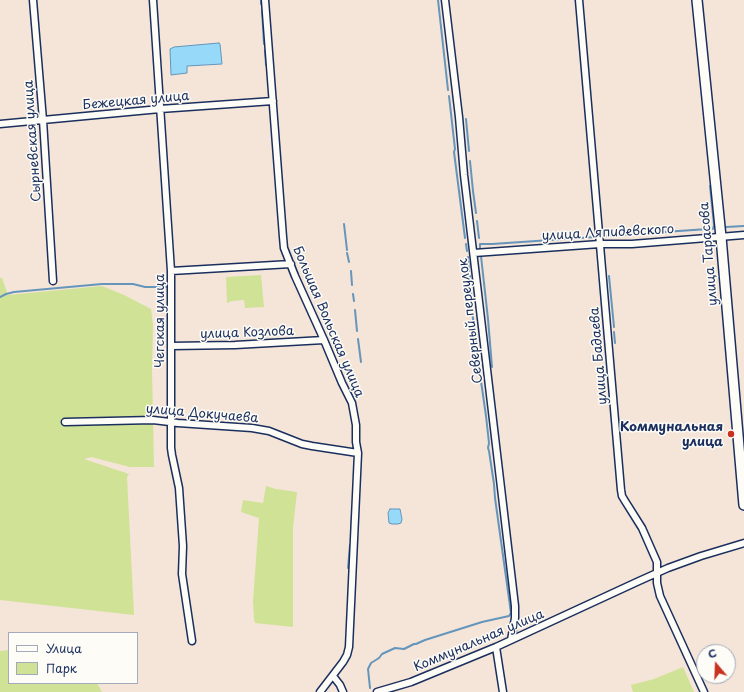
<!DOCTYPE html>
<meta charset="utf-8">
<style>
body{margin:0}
#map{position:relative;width:744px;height:692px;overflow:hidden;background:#f4e5d8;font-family:"Playpen Sans",sans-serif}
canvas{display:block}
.legend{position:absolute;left:8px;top:632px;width:130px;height:52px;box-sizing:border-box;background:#fdfcf7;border:1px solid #a3aaba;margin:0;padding:5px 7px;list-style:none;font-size:12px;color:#1b2f5e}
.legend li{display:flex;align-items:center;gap:8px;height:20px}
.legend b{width:20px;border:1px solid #a3aaba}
.north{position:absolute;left:696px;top:644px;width:40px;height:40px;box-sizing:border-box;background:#fdfcf7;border:1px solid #a3aaba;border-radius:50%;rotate:341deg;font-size:11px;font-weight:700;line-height:16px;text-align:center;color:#1b2f5e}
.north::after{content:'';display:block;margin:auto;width:14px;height:18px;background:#c8321e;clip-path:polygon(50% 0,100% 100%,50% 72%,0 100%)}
</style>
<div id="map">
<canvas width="744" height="692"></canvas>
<ul class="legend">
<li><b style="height:5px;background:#fdfcf7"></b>Улица</li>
<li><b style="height:11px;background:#d0e296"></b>Парк</li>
</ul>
<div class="north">С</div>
</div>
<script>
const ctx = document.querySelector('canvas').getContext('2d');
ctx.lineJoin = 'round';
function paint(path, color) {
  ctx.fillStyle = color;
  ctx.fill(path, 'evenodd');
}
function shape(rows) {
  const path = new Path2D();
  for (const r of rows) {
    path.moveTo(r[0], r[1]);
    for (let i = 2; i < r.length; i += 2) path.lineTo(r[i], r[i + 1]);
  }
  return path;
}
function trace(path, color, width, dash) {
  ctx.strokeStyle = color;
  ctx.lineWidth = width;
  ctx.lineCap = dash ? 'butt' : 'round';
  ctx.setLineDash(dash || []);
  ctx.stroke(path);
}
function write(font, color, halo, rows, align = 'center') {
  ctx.font = font + ' "Playpen Sans",sans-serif';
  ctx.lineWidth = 3;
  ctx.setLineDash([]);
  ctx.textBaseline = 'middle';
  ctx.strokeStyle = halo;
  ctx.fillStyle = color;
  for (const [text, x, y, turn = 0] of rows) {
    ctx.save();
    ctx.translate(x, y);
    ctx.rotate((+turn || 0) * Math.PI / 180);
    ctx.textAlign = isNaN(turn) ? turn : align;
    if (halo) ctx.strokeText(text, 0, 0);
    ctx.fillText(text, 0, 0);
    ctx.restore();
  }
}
const green = shape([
 [261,275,264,307,245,308,244,300,232,301,227,303,226,277],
 [0,278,2,278,8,295,102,286,124,295,151,309,153,325,152,370,154,467,130,467,91,457,84,459,129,474,127,477,134,615,0,600],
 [266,486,276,489,297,492,293,528,293,627,255,623,254,619,253,601,259,518,241,512,243,500,263,503],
 [9,650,9,683,97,683,102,692,0,692,0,651],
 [683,667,694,692,633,692,631,685,654,679]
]);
const water = shape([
 [219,43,220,44,222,64,187,66,187,73,171,75,170,49,174,47,219,43],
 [390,509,400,509,402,519,401,523,398,524,392,524,389,523,388,513,390,509]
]);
const stream = shape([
 [261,0,261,4],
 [438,0,448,90],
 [262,10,264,44],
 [265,50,266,65],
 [449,96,455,149,454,152,465,238],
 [466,119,469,151],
 [470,161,473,191,476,213],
 [710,186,714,225,713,229],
 [477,221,479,238],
 [344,224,347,250],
 [726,227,744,226],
 [605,236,708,229],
 [466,244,467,251],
 [480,244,492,244,595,237],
 [480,244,480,249],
 [347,253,349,262],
 [481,256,488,319,492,367],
 [468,257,469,271],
 [351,271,352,285],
 [609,276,614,327],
 [353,294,354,301],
 [0,297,6,294,14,292,102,284,133,284,145,287,167,287],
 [355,310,357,331],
 [614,332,615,343],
 [358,339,361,362],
 [351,535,352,516],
 [348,568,350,545],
 [370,688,368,669,371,663,379,658,382,654,395,648,404,649,414,644,416,644,425,640,482,622,509,616,511,613,495,498,494,484,489,451,488,448,489,443,486,416,482,388,481,382,472,311,470,276]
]);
const street = shape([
 [33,0,43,120,53,281],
 [153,0,171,271,171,448,172,455,179,488,183,546,182,574,192,641],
 [265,0,283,237,284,248,295,276,324,340,342,383,352,403,356,425,356,442,358,453,349,647,347,655,343,662,320,692],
 [445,0,459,117,464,175,515,606,515,618,511,640],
 [579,0,621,490,622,496,625,501,642,528,653,553,657,562,657,583,660,596,704,692],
 [0,124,160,109,273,101],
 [474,253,600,244,632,244,744,235],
 [171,271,291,264],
 [171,346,235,345,324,340],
 [65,422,153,420,178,423,252,428,269,431,302,444,312,446,358,453],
 [496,647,503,692],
 [333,676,340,685,343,692],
 [377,692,411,682,496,647,639,581,668,568,701,556,744,543]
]);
const secondary = shape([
 [697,0,721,237,744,505]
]);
const markers = [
 [731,434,4,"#c8321e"]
];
const streetNames = [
 ["Бежецкая улица",136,101,-5],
 ["Сырневская улица",33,141,-94],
 ["улица Ляпидевского",608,233,-3],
 ["улица Тарасова",709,254,-95],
 ["Чегская улица",160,321,-90],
 ["Северный переулок",471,321,-97],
 ["Большая Вольская улица",328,322,67],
 ["улица Козлова",247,333,-2],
 ["улица Бадаева",599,356,-95],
 ["улица Докучаева",202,414,5],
 ["Коммунальная улица",479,641,-23]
];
const poiNames = [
 ["Коммунальная",723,427],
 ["улица",723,442]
];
paint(green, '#d0e296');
paint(water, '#97d9f9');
trace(water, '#6595bb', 1);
trace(stream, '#6595bb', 2);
trace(street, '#1b2f5e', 9);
trace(secondary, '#1b2f5e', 12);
trace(street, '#fdfcf7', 6);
trace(secondary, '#fdfcf7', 9);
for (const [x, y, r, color] of markers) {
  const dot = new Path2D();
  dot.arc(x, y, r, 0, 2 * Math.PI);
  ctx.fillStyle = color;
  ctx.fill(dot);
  trace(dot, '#fdfcf7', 1.5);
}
write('13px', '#1b2f5e', '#fdfcf7', streetNames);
write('bold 13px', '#1b2f5e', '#fdfcf7', poiNames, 'right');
</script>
